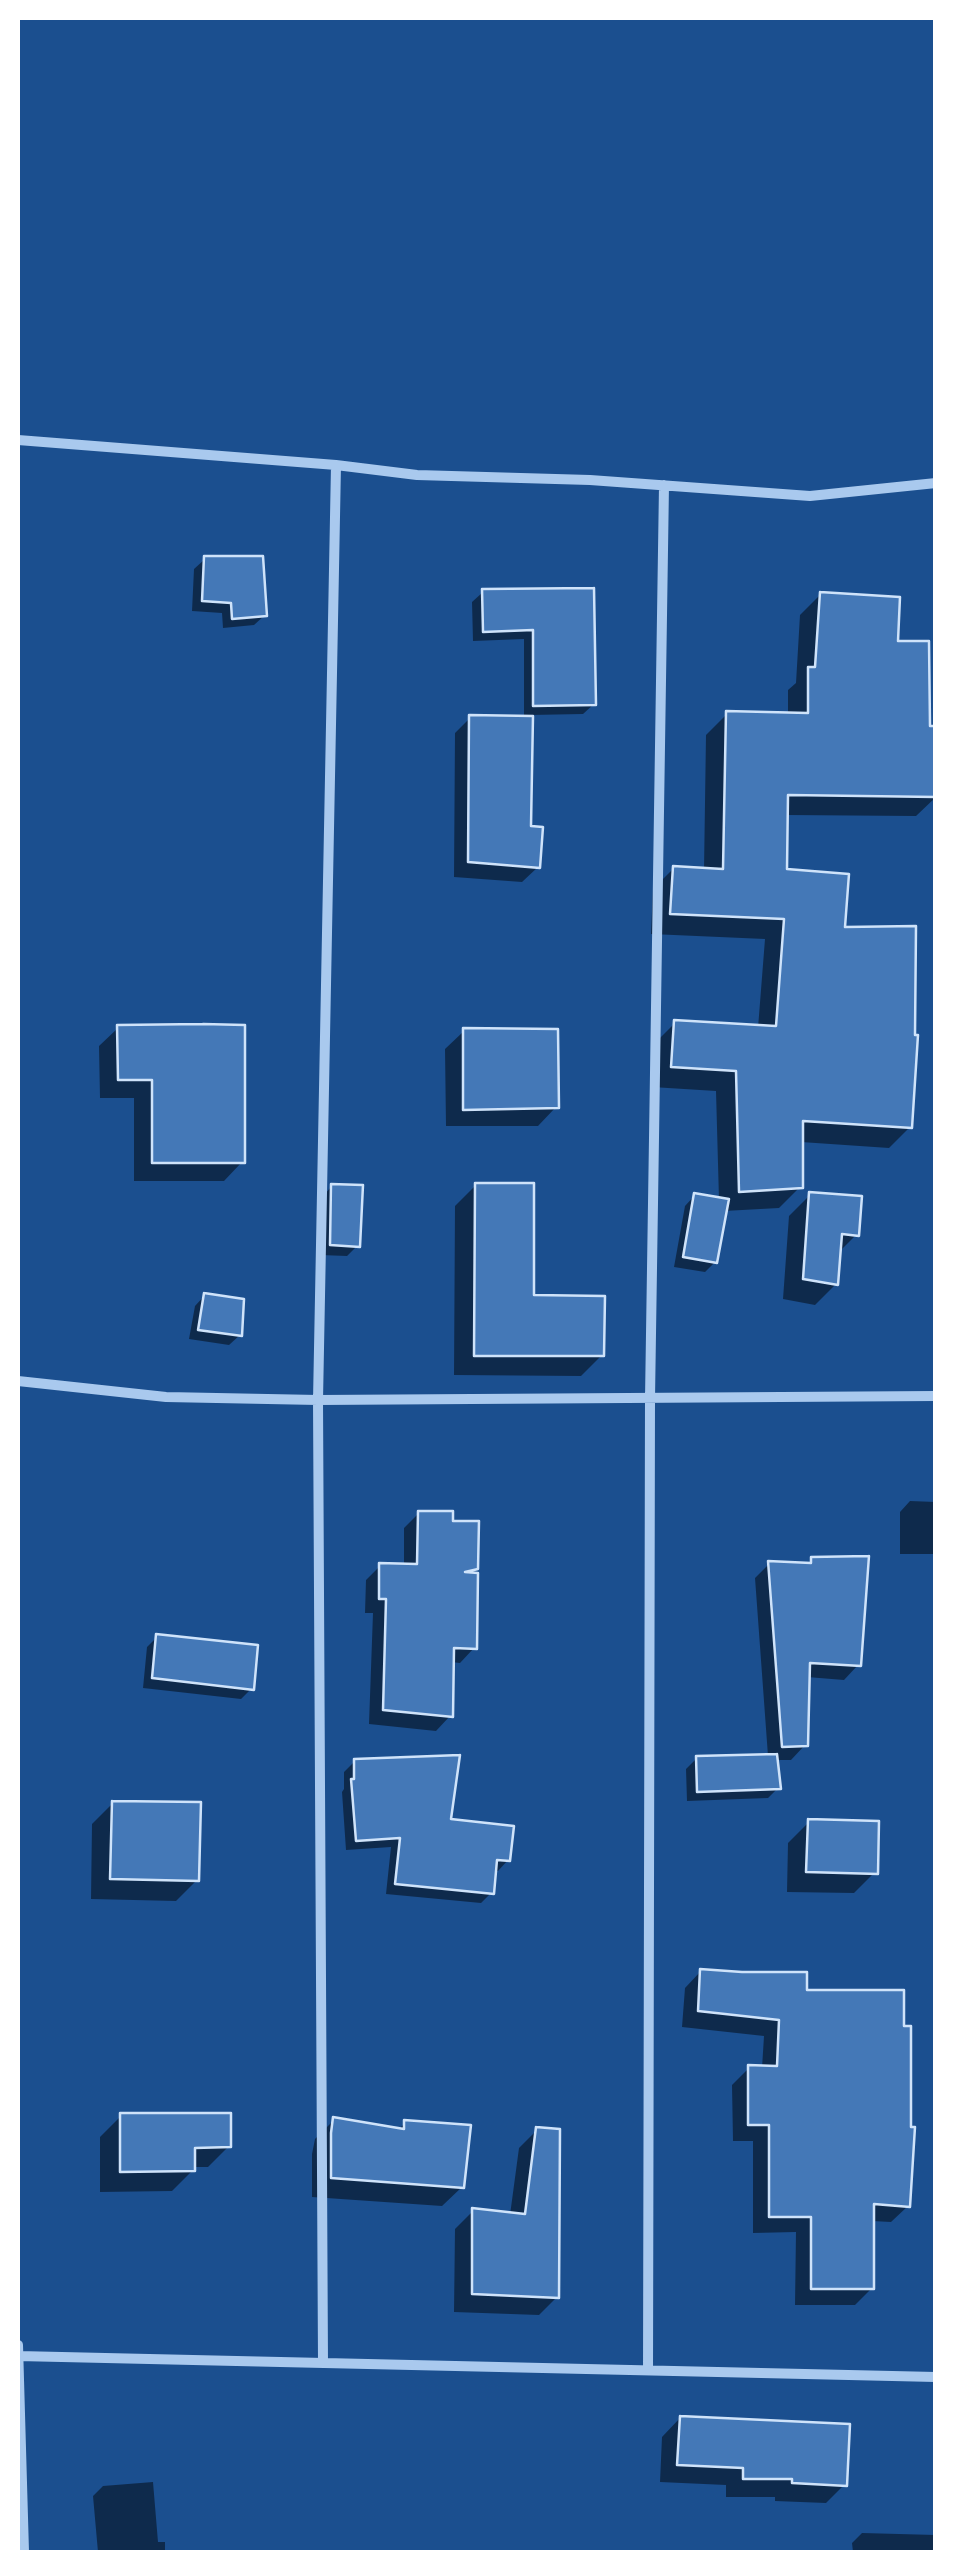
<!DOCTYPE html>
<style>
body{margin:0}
#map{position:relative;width:953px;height:2570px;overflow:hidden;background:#1b4f8f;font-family:"IBM Plex Sans",sans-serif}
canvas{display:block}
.frame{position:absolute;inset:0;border:20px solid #fff;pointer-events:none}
</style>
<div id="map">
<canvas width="953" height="2570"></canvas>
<div class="frame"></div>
</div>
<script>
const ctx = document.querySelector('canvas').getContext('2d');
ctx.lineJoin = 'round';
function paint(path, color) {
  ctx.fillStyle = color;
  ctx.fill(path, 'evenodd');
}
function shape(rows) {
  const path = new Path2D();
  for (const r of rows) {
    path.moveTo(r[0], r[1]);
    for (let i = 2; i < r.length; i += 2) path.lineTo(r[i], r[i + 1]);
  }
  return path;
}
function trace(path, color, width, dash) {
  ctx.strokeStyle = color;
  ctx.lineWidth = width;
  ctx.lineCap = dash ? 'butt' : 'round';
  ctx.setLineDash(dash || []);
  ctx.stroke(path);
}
const shadow = shape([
 [205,559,265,615,254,625,223,628,222,613,192,611,194,569],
 [592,591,594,704,583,714,530,715,529,828,538,867,522,882,454,877,455,733,470,718,524,718,524,639,473,641,472,602,483,592],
 [821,594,895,644,927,729,936,729,936,797,916,816,786,815,785,871,842,930,910,1127,889,1148,801,1142,800,1187,779,1208,724,1211,715,1262,705,1272,674,1267,685,1206,695,1195,719,1200,716,1091,652,1087,654,1044,675,1023,758,1028,765,939,651,934,653,889,674,868,704,870,706,735,727,714,788,715,788,690,796,683,800,615],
 [118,1028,242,1162,224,1181,134,1181,134,1098,100,1098,99,1046],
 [464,1031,556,1107,538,1126,446,1126,445,1049],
 [476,1185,531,1298,602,1355,581,1376,454,1375,455,1206],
 [332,1186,357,1246,347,1256,320,1255,322,1197],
 [810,1195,857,1234,838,1253,836,1284,815,1305,783,1299,789,1216],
 [205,1295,240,1335,229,1345,189,1339,195,1306],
 [910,1501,936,1502,936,1554,900,1554,900,1512],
 [419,1513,451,1523,476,1568,469,1575,474,1648,460,1663,451,1662,450,1716,436,1731,369,1724,373,1613,365,1613,366,1580,380,1566,404,1566,404,1528],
 [812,1560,858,1665,844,1680,807,1677,805,1745,791,1760,775,1760,778,1788,768,1798,687,1801,686,1769,697,1758,768,1756,755,1578,769,1564,807,1565],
 [157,1637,251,1689,241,1699,143,1688,147,1647],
 [355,1761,508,1860,498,1871,493,1870,491,1893,481,1903,386,1894,391,1847,346,1850,342,1792,344,1789,344,1772],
 [113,1803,197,1880,176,1901,91,1899,92,1824],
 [809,1822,875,1872,854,1893,787,1892,788,1843],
 [701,1971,804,1992,908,2206,891,2222,872,2221,872,2288,855,2305,795,2305,796,2232,753,2233,753,2141,733,2141,732,2085,749,2068,762,2068,764,2036,682,2027,685,1988],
 [121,2116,229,2146,208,2167,193,2167,193,2170,172,2191,100,2192,100,2137],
 [334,2120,398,2130,405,2123,462,2187,442,2206,312,2197,312,2154,315,2139],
 [537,2130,557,2297,539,2315,454,2312,455,2229,473,2211,510,2215,519,2148],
 [680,2418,844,2485,826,2503,775,2501,775,2497,726,2497,726,2485,660,2482,662,2437],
 [153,2482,158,2542,165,2542,165,2552,98,2552,93,2496,103,2486],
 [862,2533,936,2535,935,2552,853,2552,852,2543]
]);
const building = shape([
 [204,556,263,556,267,616,232,619,231,603,202,601,204,556],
 [594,588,596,705,533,706,533,630,483,632,482,589,594,588],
 [820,592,900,597,898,641,929,641,930,726,936,726,936,797,788,795,787,869,849,874,845,927,916,926,915,1035,918,1035,912,1128,803,1121,803,1188,739,1192,736,1071,671,1067,674,1020,776,1026,784,919,670,914,673,866,723,869,726,711,808,713,808,667,815,667,820,592],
 [469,715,533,716,531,826,543,827,540,868,468,862,469,715],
 [203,1024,245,1025,245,1163,152,1163,152,1080,118,1080,117,1025,203,1024],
 [463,1028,558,1029,559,1108,463,1110,463,1028],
 [475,1183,534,1183,534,1295,605,1296,604,1356,474,1356,475,1183],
 [331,1184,363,1185,360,1247,330,1245,331,1184],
 [809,1192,862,1196,859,1236,842,1234,838,1285,803,1279,809,1192],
 [694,1193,729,1199,717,1263,683,1257,694,1193],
 [204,1293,244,1299,242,1336,198,1330,204,1293],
 [418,1511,453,1511,453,1521,479,1521,478,1569,465,1572,478,1573,477,1649,454,1648,453,1717,383,1710,386,1599,379,1599,379,1563,417,1564,418,1511],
 [869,1556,861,1666,810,1663,808,1746,782,1747,768,1561,811,1563,811,1557,869,1556],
 [156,1634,258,1645,254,1690,152,1678,156,1634],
 [777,1754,781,1789,697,1792,696,1756,777,1754],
 [460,1755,451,1819,514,1826,510,1861,497,1860,494,1894,395,1884,400,1838,356,1841,351,1779,354,1779,354,1759,460,1755],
 [112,1801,201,1802,199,1881,110,1879,112,1801],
 [808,1819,879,1821,878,1874,806,1872,808,1819],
 [700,1969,742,1972,807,1972,807,1990,904,1990,904,2026,911,2026,911,2127,915,2127,910,2207,874,2204,874,2289,811,2289,811,2217,769,2217,769,2125,748,2125,748,2065,777,2066,779,2020,698,2011,700,1969],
 [120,2113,231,2113,231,2147,195,2148,195,2171,120,2172,120,2113],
 [333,2117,404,2129,404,2120,471,2125,464,2188,331,2178,331,2133,333,2117],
 [536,2127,560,2129,559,2298,472,2294,472,2208,525,2214,536,2127],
 [680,2416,850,2424,847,2486,792,2483,792,2479,743,2479,743,2468,677,2465,680,2416]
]);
const minor = shape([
 [18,440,336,465,417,475,590,480,810,496,936,483],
 [18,1381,166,1397,318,1400,936,1396],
 [18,2345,24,2552],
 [18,2356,936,2377],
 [323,2363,318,1400,336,465],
 [648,2370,650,1398,664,485]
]);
paint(shadow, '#0007');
paint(building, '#4478b7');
trace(building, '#cfe3fa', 2.5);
trace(minor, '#a9c9ee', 10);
</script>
